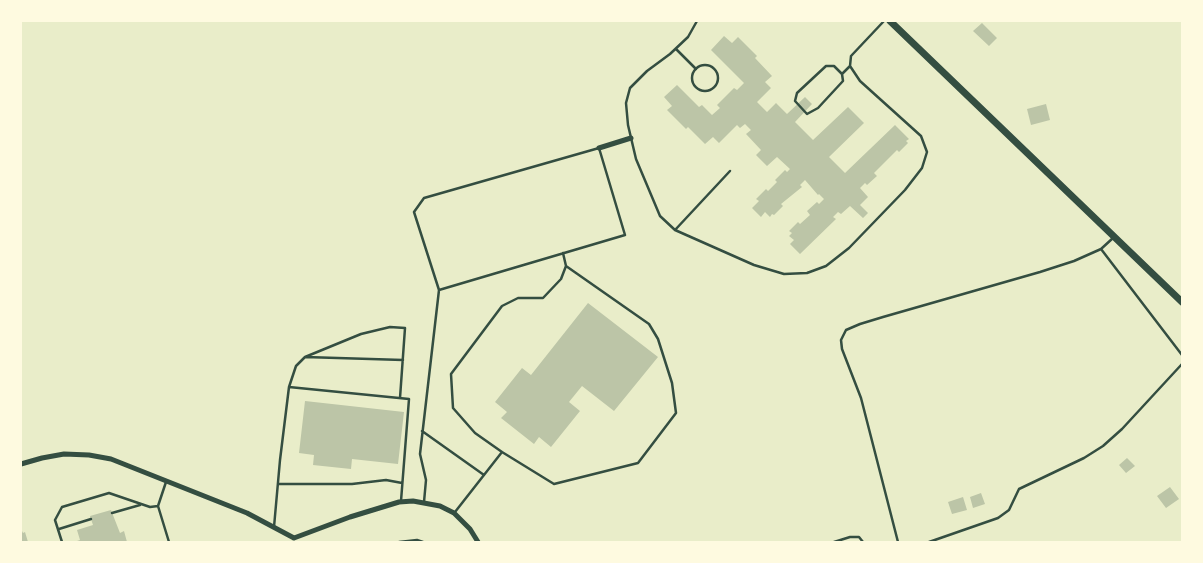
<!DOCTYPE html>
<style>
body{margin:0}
#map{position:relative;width:1203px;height:563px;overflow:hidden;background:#e9edc9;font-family:"Fira Sans",sans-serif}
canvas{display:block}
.frame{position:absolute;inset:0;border:22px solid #fefae0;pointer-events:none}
</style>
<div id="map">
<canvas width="1203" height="563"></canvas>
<div class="frame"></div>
</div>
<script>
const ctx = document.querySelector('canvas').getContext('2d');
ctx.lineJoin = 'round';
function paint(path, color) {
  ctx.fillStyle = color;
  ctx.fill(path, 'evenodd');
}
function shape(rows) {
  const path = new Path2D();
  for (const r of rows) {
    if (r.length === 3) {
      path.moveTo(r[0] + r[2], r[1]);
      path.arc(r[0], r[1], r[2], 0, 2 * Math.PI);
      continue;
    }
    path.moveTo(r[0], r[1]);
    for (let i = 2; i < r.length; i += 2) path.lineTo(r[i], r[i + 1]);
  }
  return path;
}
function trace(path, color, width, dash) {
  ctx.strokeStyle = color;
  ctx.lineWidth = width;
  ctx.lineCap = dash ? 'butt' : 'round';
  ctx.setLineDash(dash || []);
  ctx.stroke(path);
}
const building = shape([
 [982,23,997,38,989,46,973,31],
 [724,36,732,43,738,37,757,56,755,58,772,76,765,82,771,88,757,102,767,112,776,103,787,114,805,97,812,104,795,122,813,140,848,107,864,123,829,157,845,173,895,125,909,139,906,141,908,143,899,152,897,150,874,173,877,176,867,185,865,183,860,188,868,197,860,205,868,213,863,218,850,206,841,214,838,212,833,217,836,219,800,254,790,244,794,240,789,236,792,233,789,231,798,222,800,224,810,215,807,211,817,202,819,204,824,199,819,194,818,195,805,180,800,185,802,187,781,204,783,206,774,215,772,214,770,217,765,212,761,217,752,208,759,201,756,199,766,189,768,191,777,182,775,180,785,170,787,172,790,169,777,157,767,166,756,155,761,150,746,134,751,130,745,124,740,128,737,125,719,143,713,137,705,144,688,127,686,129,667,110,672,106,664,97,677,85,699,107,702,105,712,115,720,108,717,105,734,88,737,90,744,83,711,50],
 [1046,104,1050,120,1031,125,1027,109],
 [588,303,658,357,614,411,582,386,569,402,580,411,551,447,539,437,534,444,501,418,507,412,495,402,522,368,531,375],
 [305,401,404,412,398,464,352,459,351,469,313,465,314,455,299,453],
 [1127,458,1135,466,1126,473,1119,465],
 [1170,487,1179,499,1166,508,1157,496],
 [981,493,985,504,973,508,970,497],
 [963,497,967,510,952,514,948,502],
 [111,510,120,533,124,531,127,542,74,542,80,540,77,530,93,525,90,516],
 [21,529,23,533,25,532,28,542,21,542]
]);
const service = shape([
 [697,21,688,37,670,54,647,71,630,88,626,103,628,125,636,159,660,216,675,230,754,265,784,274,807,273,826,266,849,248,905,190,922,168,927,152,921,136,860,81,850,66,851,56,884,21],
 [676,49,696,69],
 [705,78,13],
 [826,66,834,66,842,74,843,81,818,108,807,114,795,101,797,93,826,66],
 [842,74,850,66],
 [675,230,730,171],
 [1101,249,1113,238],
 [305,357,361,334,390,327,405,328,400,398],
 [289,387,296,366,305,357,403,360],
 [422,431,484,475],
 [502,452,475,433,453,408,451,374,502,306,518,298,543,298,561,279,566,266],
 [166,482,158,506,169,542],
 [279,484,352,484,386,480,402,483],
 [424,502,426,480,420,454,439,290,625,235,599,148,424,198,414,212,439,290],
 [455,512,502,452,554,484,638,463,676,413,672,383,658,339,649,324,566,266,563,253],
 [112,513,140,505],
 [274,527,280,460,289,387,409,399,401,501],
 [59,529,91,519],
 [62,542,55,520,62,507,109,493,150,507,158,506],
 [399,542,417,540,423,542],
 [834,542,850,537,859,537,863,542],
 [898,542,861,398,842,349,841,340,846,330,860,324,883,317,1040,272,1074,261,1101,249,1182,355],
 [929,542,998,518,1009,510,1019,489,1084,458,1103,446,1122,429,1182,364]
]);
const minor = shape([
 [599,148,631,138],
 [21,464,42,458,64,454,89,455,111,459,247,513,294,538],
 [294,538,350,517,399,502,413,501,440,506,454,513,470,529,478,542]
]);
const tertiary = shape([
 [890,21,1182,302]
]);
paint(building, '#bcc5a7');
trace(service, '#344e41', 2.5);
trace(minor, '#344e41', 5);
trace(tertiary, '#344e41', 7);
</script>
